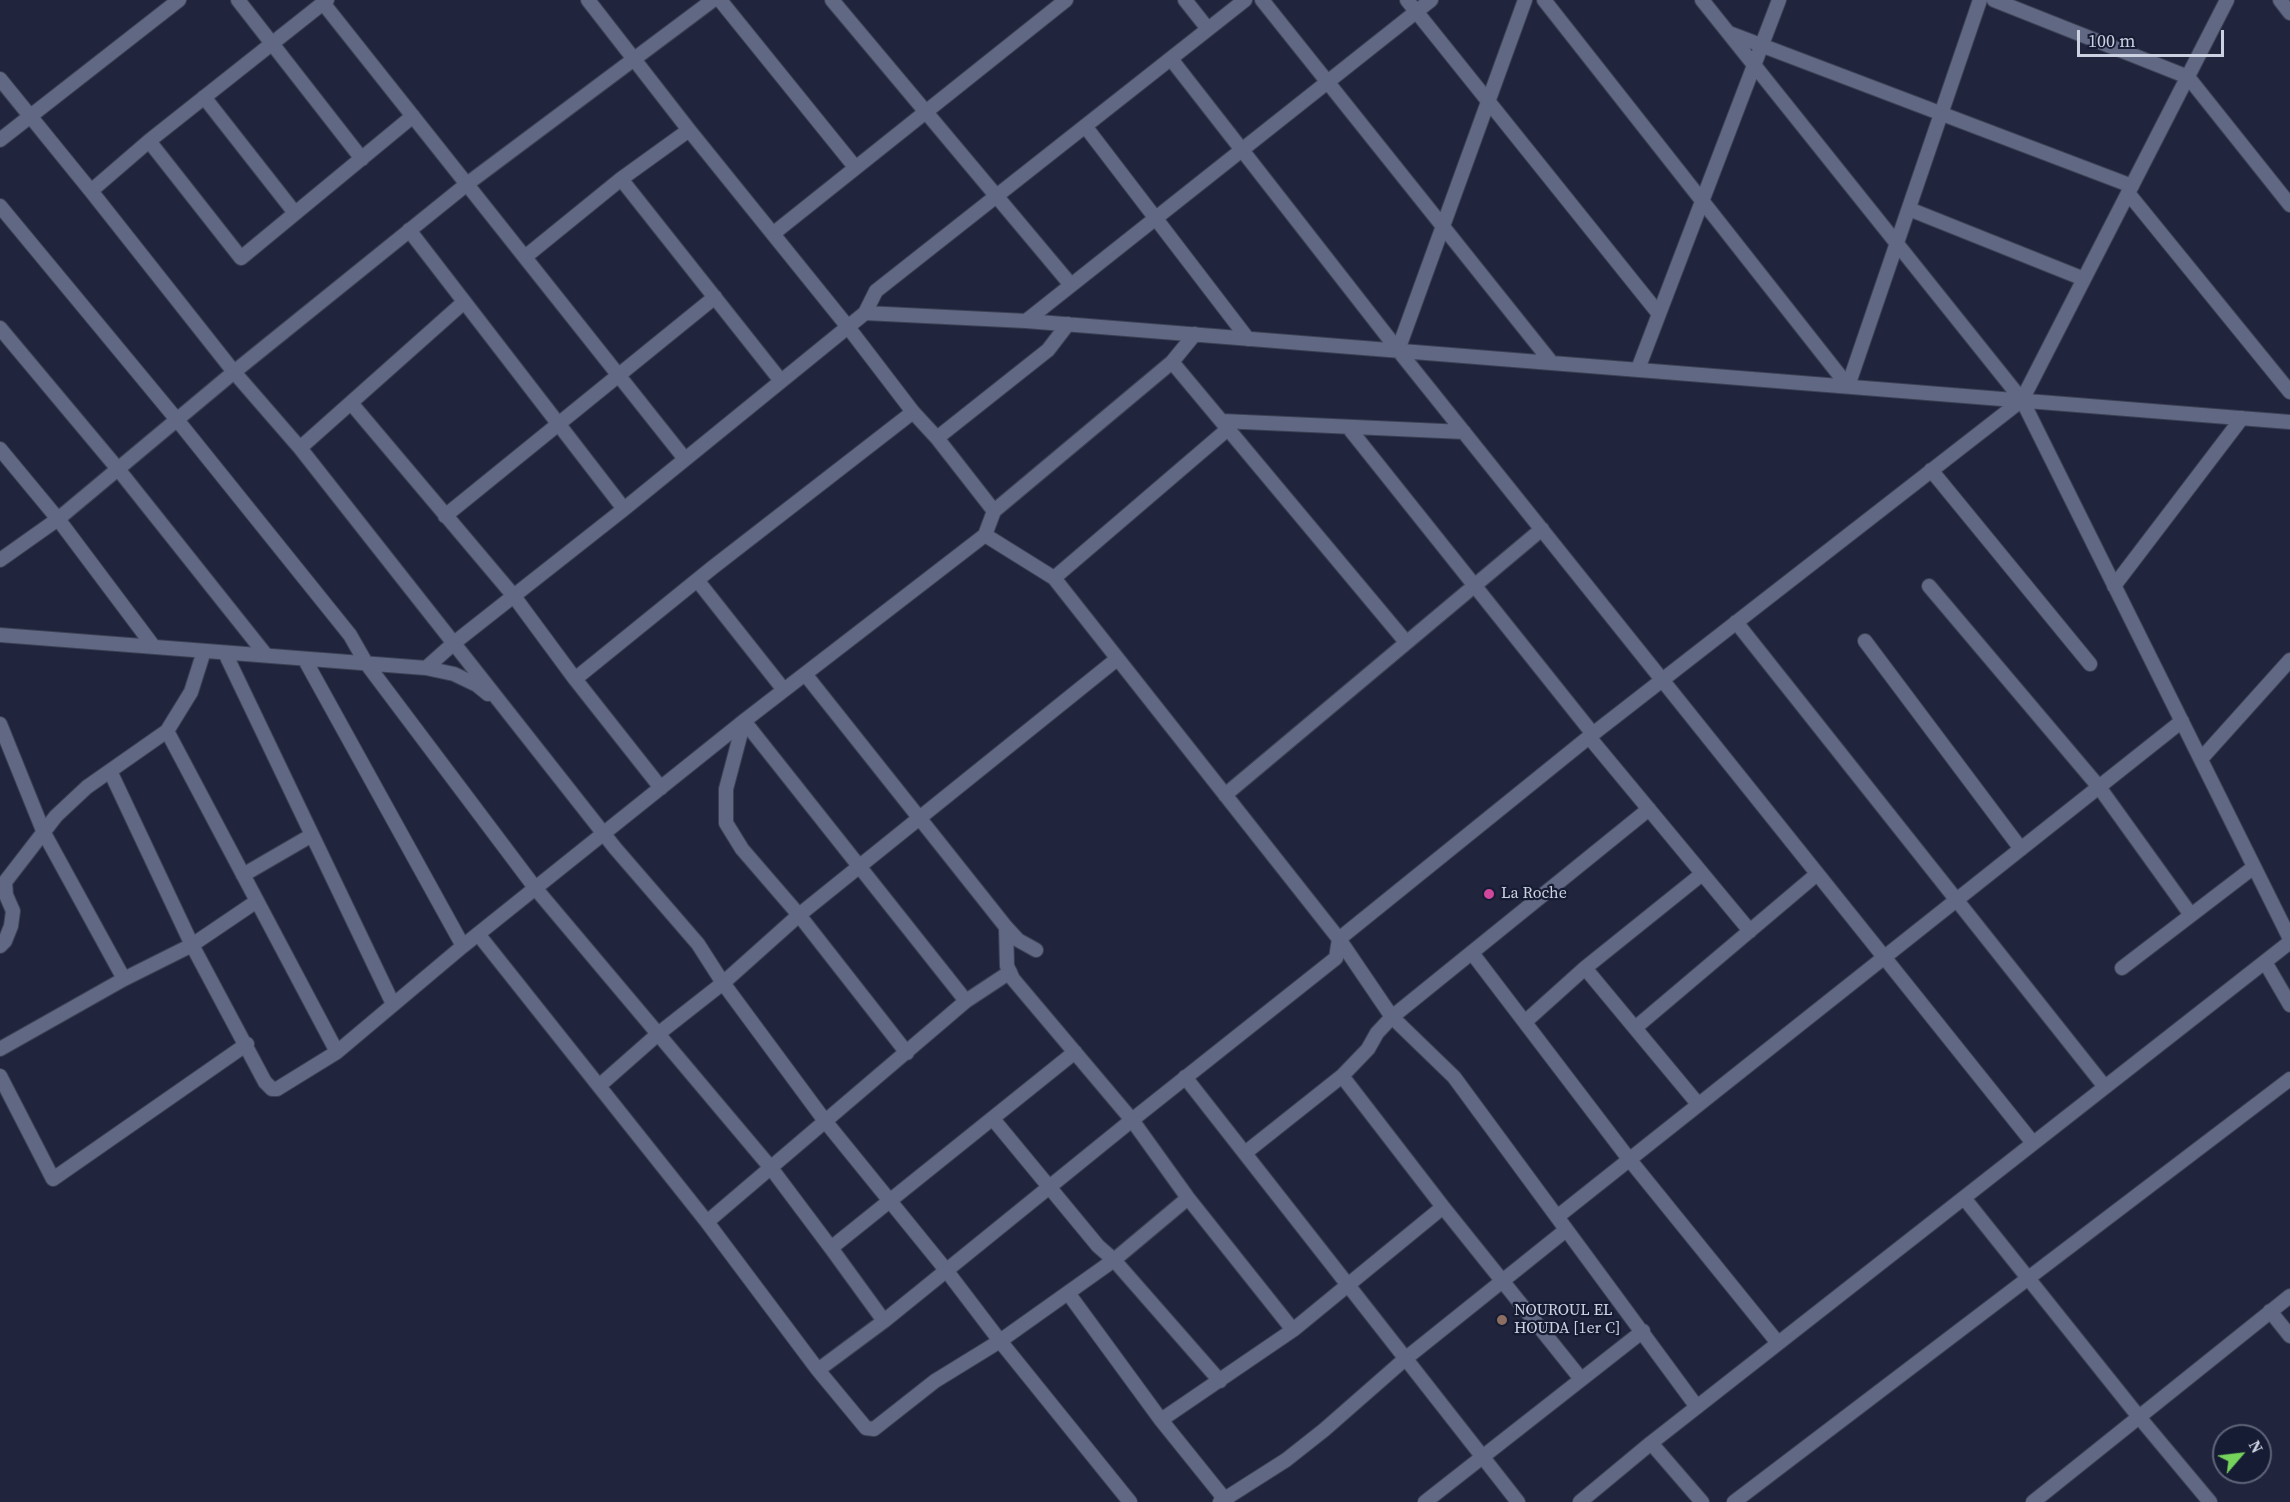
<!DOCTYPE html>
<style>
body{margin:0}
#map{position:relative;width:2290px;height:1502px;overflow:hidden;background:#20253d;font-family:"Source Serif 4",serif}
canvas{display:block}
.north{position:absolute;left:2212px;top:1424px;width:60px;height:60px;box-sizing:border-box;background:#161c33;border:2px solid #5f6479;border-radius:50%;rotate:62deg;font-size:16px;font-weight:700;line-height:24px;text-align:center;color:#ccd1e1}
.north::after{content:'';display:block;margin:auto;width:21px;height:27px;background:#75d25b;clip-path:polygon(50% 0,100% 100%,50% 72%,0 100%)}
.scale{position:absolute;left:2077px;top:30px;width:147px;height:27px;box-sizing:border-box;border:3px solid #ccd1e1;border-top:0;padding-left:8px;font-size:18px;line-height:21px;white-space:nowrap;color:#ccd1e1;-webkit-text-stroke:4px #161c33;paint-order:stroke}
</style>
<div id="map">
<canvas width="2290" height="1502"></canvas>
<div class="north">N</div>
<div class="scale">100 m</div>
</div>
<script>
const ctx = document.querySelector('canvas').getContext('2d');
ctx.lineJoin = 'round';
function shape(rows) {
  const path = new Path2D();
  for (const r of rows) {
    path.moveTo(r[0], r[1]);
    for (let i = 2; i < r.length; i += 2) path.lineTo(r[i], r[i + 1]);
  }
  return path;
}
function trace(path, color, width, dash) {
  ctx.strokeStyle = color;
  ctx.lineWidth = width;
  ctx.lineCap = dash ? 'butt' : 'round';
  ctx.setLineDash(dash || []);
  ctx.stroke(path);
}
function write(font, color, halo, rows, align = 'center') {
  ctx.font = font + ' "Source Serif 4",serif';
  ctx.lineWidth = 4.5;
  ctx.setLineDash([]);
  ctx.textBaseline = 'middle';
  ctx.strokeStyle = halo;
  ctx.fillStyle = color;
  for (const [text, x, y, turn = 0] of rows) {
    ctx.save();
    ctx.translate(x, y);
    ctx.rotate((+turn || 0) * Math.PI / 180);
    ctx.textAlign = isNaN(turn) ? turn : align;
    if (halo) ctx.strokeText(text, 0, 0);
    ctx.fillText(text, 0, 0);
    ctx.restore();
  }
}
const minor = shape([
 [238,0,362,159],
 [588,0,689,130,848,327,913,412,937,438,994,511,985,535,1054,578,1339,939,1392,1017,1454,1077,1697,1407],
 [720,0,855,167],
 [832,0,1071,285],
 [1185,0,1208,29],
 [1262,0,1552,363],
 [1407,0,1659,314],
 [1544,0,1848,386,1980,0],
 [1702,0,2022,400,2290,939],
 [1994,0,2188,77,2290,205],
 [2280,0,2290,13],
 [323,3,685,459],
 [1729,33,2132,186],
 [1171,59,1398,350,2033,1143],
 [0,79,91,191,234,372,300,448,615,848,698,944,723,983,825,1121,946,1270,1000,1341,1130,1502],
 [204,97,295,213],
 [1085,126,1248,339],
 [0,140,179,0],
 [149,141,241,258,413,116],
 [621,179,781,381],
 [91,191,149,141,327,0],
 [2128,193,2290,392],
 [0,206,178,421,350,635,366,663,536,889,771,1168,831,1248,1075,1052],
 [1909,209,2084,279],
 [409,230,624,509],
 [774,233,1066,0],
 [525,257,621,179,689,130],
 [865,313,876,291,1245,0],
 [1026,321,1431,0],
 [0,328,118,469,266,655],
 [1398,350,1525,0],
 [1172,362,1406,642],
 [1638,369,1779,0],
 [351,403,513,595,575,679,661,788],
 [1222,421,1464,432],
 [1348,427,1593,734],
 [937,438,1048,350,1068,324],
 [300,448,464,302],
 [0,449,58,519,154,647],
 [1931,470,2090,664],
 [994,511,1172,362,1195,334],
 [445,516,715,297],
 [0,560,58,519,234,372,467,184,713,0],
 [1054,578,1229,428],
 [697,580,784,690],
 [1929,586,2099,787,2191,915],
 [2114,586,2242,418],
 [1736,622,2105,1087],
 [0,635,426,668,454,674,477,685,488,694],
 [1865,641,2021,849],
 [225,653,393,1004],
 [305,660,463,946],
 [426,668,454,643,624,509,865,313,1026,321,2290,422],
 [805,674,1006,927,1018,940,1036,950],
 [575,679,712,568,913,412],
 [744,721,726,789,726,823,742,849,799,915,907,1053],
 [744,721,966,1001],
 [0,724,44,833,124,979],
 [167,731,337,1052],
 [1589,737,1750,931],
 [2201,759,2290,660],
 [110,771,192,945,265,1082,272,1089,277,1089,337,1052,463,946,744,721,985,535],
 [1225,795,1542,529],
 [243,875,312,835],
 [1006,927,1007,966,1013,979,1132,1120,1188,1198,1293,1330],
 [478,934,707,1222,818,1370,884,1321],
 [0,946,5,941,11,926,13,911,6,895,5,882,56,816,87,787,167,731,191,692,204,651],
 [1472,953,1629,1159,1778,1343],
 [2265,962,2290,1005],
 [1585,968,1698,1104],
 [2122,968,2254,867],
 [1526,1021,1585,968,1702,874],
 [1635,1028,1817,874],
 [0,1049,124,979,192,945,257,901],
 [0,1076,53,1179,247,1044],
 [1342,1076,1443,1207,1581,1379],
 [1185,1077,1518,1502],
 [599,1086,658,1034,723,983,799,915,1117,659],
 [993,1119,1098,1246,1114,1260,1220,1381],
 [1245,1153,1342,1076,1368,1049,1377,1033,1392,1017,1649,809],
 [1964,1198,2139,1417,2210,1502],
 [1557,1217,2182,721],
 [707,1222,966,1001,1010,972],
 [831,1248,884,1321,1132,1120,1336,958,1339,939,1589,737,2022,400,2227,0],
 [1068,1293,1161,1420,1227,1502],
 [2270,1311,2290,1336],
 [818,1370,866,1428,874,1429,935,1381,1000,1341,1114,1260,1188,1198],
 [1161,1420,1293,1330,1443,1207],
 [1651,1443,1702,1502],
 [1220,1502,1286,1460,1324,1430,1405,1359,1566,1230],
 [1425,1502,1643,1331],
 [1580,1502,1651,1443,2290,942],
 [1734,1502,2290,1079],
 [2033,1502,2290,1296]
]);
const markers = [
 [1489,894,6,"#d1479c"],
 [1502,1320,6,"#8d6e63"]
];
const poiNames = [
 ["La Roche",1501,894],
 ["NOUROUL EL",1514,1311],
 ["HOUDA [1er C]",1514,1329]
];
trace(minor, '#3c4154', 16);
trace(minor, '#616884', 14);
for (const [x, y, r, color] of markers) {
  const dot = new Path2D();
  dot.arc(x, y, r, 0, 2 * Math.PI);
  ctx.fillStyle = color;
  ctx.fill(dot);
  trace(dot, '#161c33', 2);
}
write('16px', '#ccd1e1', '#161c33', poiNames, 'left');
</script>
